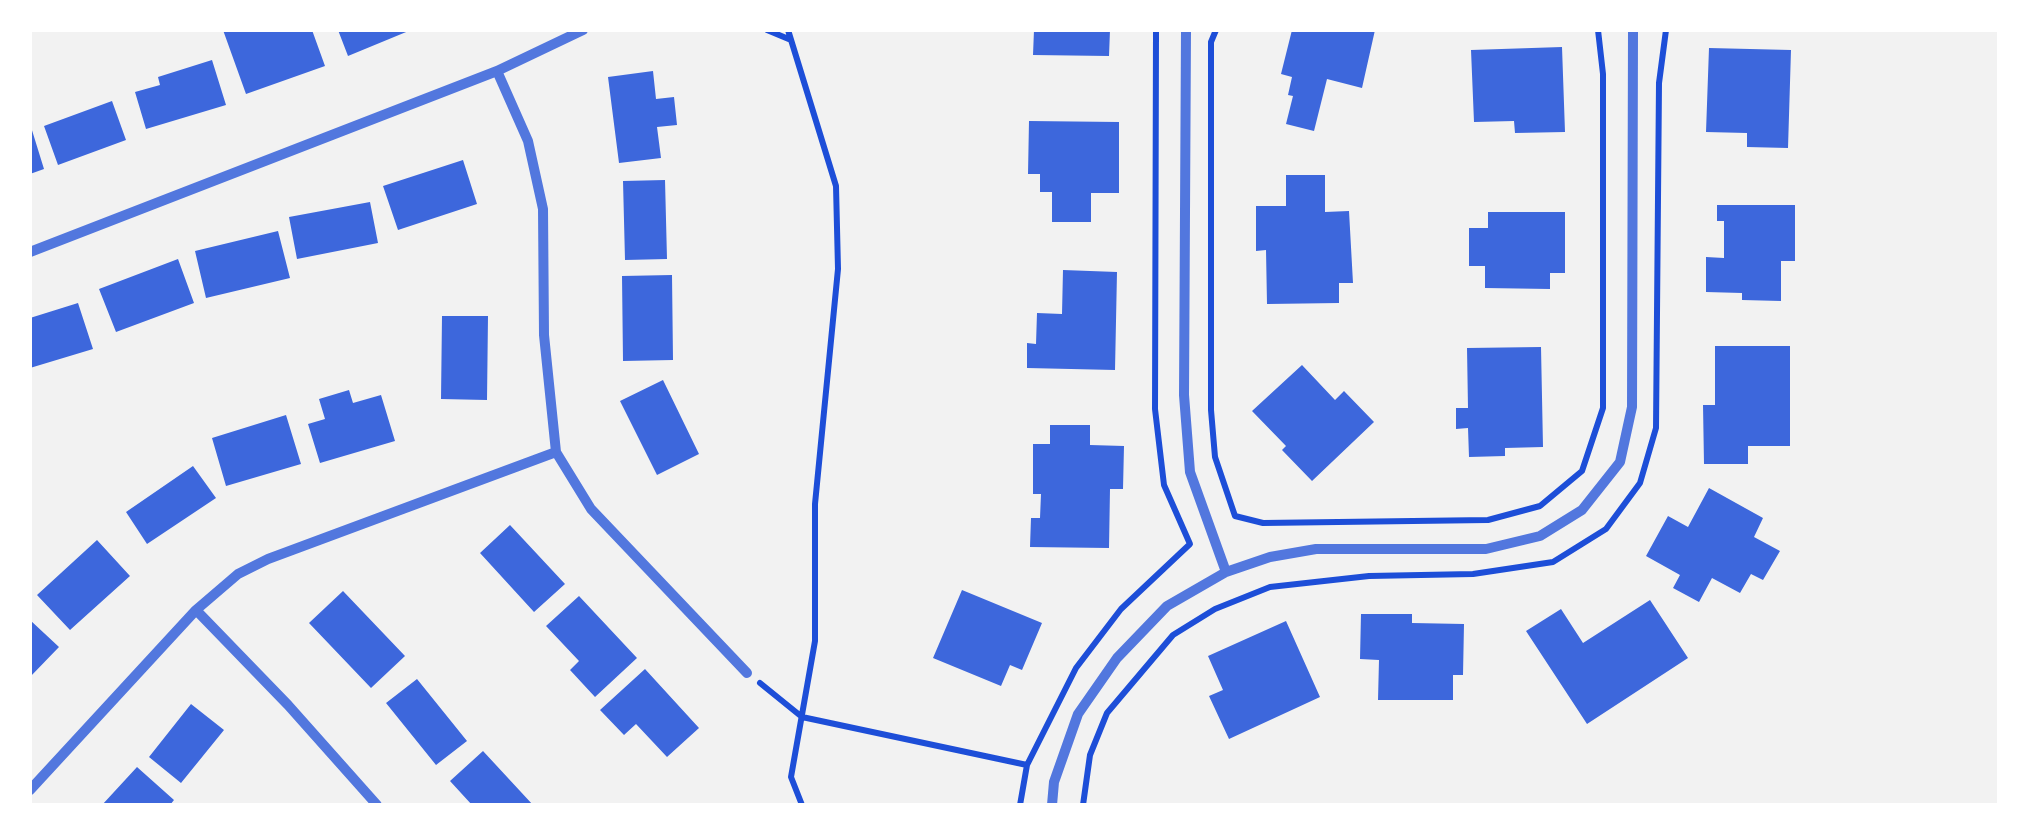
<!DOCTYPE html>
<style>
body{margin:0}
#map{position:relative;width:2029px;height:835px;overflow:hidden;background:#f2f2f2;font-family:"Source Sans 3",sans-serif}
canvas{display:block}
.frame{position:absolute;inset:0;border:32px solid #fff;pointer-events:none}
</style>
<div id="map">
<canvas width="2029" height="835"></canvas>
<div class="frame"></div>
</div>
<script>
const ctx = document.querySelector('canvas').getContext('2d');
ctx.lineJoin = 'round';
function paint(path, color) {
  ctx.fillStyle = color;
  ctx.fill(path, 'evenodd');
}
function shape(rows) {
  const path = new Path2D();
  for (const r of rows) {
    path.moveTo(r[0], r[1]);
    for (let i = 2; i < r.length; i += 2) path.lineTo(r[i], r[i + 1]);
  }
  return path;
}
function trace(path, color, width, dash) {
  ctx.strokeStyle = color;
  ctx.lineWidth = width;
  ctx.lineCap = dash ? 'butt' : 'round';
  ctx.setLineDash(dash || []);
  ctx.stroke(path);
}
const building = shape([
 [223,30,312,30,325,66,246,94],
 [338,30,411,30,348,56],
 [1034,30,1110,30,1109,56,1033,55],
 [1292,30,1375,30,1362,88,1327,79,1314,131,1286,124,1293,96,1288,95,1292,77,1281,74],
 [1562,47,1565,132,1515,133,1514,121,1474,122,1471,50],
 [1709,48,1791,50,1788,148,1747,147,1747,133,1706,132],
 [212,60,226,105,146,129,135,92,160,85,158,77],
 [653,71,656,99,674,97,677,125,657,127,661,158,619,163,608,77],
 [112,101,126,140,58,165,44,126],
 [1029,121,1119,122,1119,193,1091,193,1091,222,1052,222,1052,192,1040,192,1040,174,1028,174],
 [31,127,44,169,30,174,30,128],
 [463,160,477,204,398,230,383,186],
 [1286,175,1325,175,1325,212,1349,211,1353,283,1339,283,1339,303,1267,304,1266,250,1256,251,1256,206,1286,206],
 [665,180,667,259,625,260,623,181],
 [370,202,378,243,297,259,289,217],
 [1717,205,1795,205,1795,261,1781,261,1781,301,1742,300,1742,293,1706,292,1706,257,1724,258,1724,221,1717,221],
 [1488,212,1565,212,1565,273,1550,273,1550,289,1485,288,1485,266,1469,266,1469,228,1488,228],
 [278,231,290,278,206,298,195,251],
 [178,259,194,303,116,332,99,289],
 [1063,270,1117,272,1115,370,1027,368,1027,343,1036,344,1037,313,1062,314],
 [672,275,673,360,623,361,622,276],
 [78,303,93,349,30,368,30,318],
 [442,316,488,316,487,400,441,399],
 [1715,346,1790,346,1790,446,1748,446,1748,464,1704,464,1703,405,1715,405],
 [1541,347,1543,447,1505,448,1505,456,1469,457,1468,428,1456,429,1456,408,1468,408,1467,348],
 [1302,365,1335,400,1344,391,1374,422,1312,481,1282,450,1286,446,1252,411],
 [663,380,699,454,657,475,620,401],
 [349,390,353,403,381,395,395,441,320,463,308,424,325,419,319,399],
 [286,415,301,464,226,486,212,438],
 [1050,425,1090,425,1090,445,1124,446,1123,489,1110,489,1109,548,1030,547,1031,518,1040,518,1041,494,1033,494,1033,444,1050,444],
 [193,466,216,498,147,544,126,512],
 [1709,488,1763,518,1754,537,1780,551,1763,580,1751,574,1740,593,1712,578,1699,602,1673,588,1680,575,1646,556,1668,516,1688,527],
 [510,525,565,584,534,612,480,553],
 [97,540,130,576,70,630,37,595],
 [962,590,1042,623,1022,670,1010,665,1001,686,933,658],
 [343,591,405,656,371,688,309,623],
 [579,596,637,658,595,697,570,670,579,661,546,626],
 [1650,600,1688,658,1587,724,1526,631,1561,609,1583,643],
 [1361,614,1412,614,1412,623,1464,624,1463,675,1453,675,1453,700,1378,700,1379,660,1360,659],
 [30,620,59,647,30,677],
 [1286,621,1320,697,1229,739,1209,696,1223,690,1208,656],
 [645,669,699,728,667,757,636,724,624,735,600,710],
 [417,679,467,741,436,765,386,703],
 [191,704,224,730,181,783,149,757],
 [483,751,533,805,472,805,450,781],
 [137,767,174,800,170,805,102,805]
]);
const path = shape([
 [767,30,791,40],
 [788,30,836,186,838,269,815,504,815,641,791,777,802,805],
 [1216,30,1211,42,1211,410,1215,457,1235,516,1263,523,1488,520,1540,506,1582,471,1603,408,1603,74,1598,30],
 [760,683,802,717,1027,765],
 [1020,805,1027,765,1076,668,1121,609,1190,544,1164,485,1155,409,1156,30],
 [1083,805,1090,755,1107,713,1173,635,1215,609,1270,587,1369,576,1473,574,1553,562,1606,529,1640,483,1656,428,1659,83,1666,30]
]);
const minor = shape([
 [1186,30,1184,395,1190,472,1226,572],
 [497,71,528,141,543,209,544,335,556,452,591,509,747,673],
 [30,252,497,71,583,30],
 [196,610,288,705,377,805],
 [30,790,196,610,238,574,268,559,556,452],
 [1052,805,1054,782,1078,714,1117,658,1167,606,1226,572,1270,557,1316,549,1486,549,1540,536,1582,510,1620,462,1632,407,1633,30]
]);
paint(building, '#3d67dc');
trace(path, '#1d4ed8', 6);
trace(minor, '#5277de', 10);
</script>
